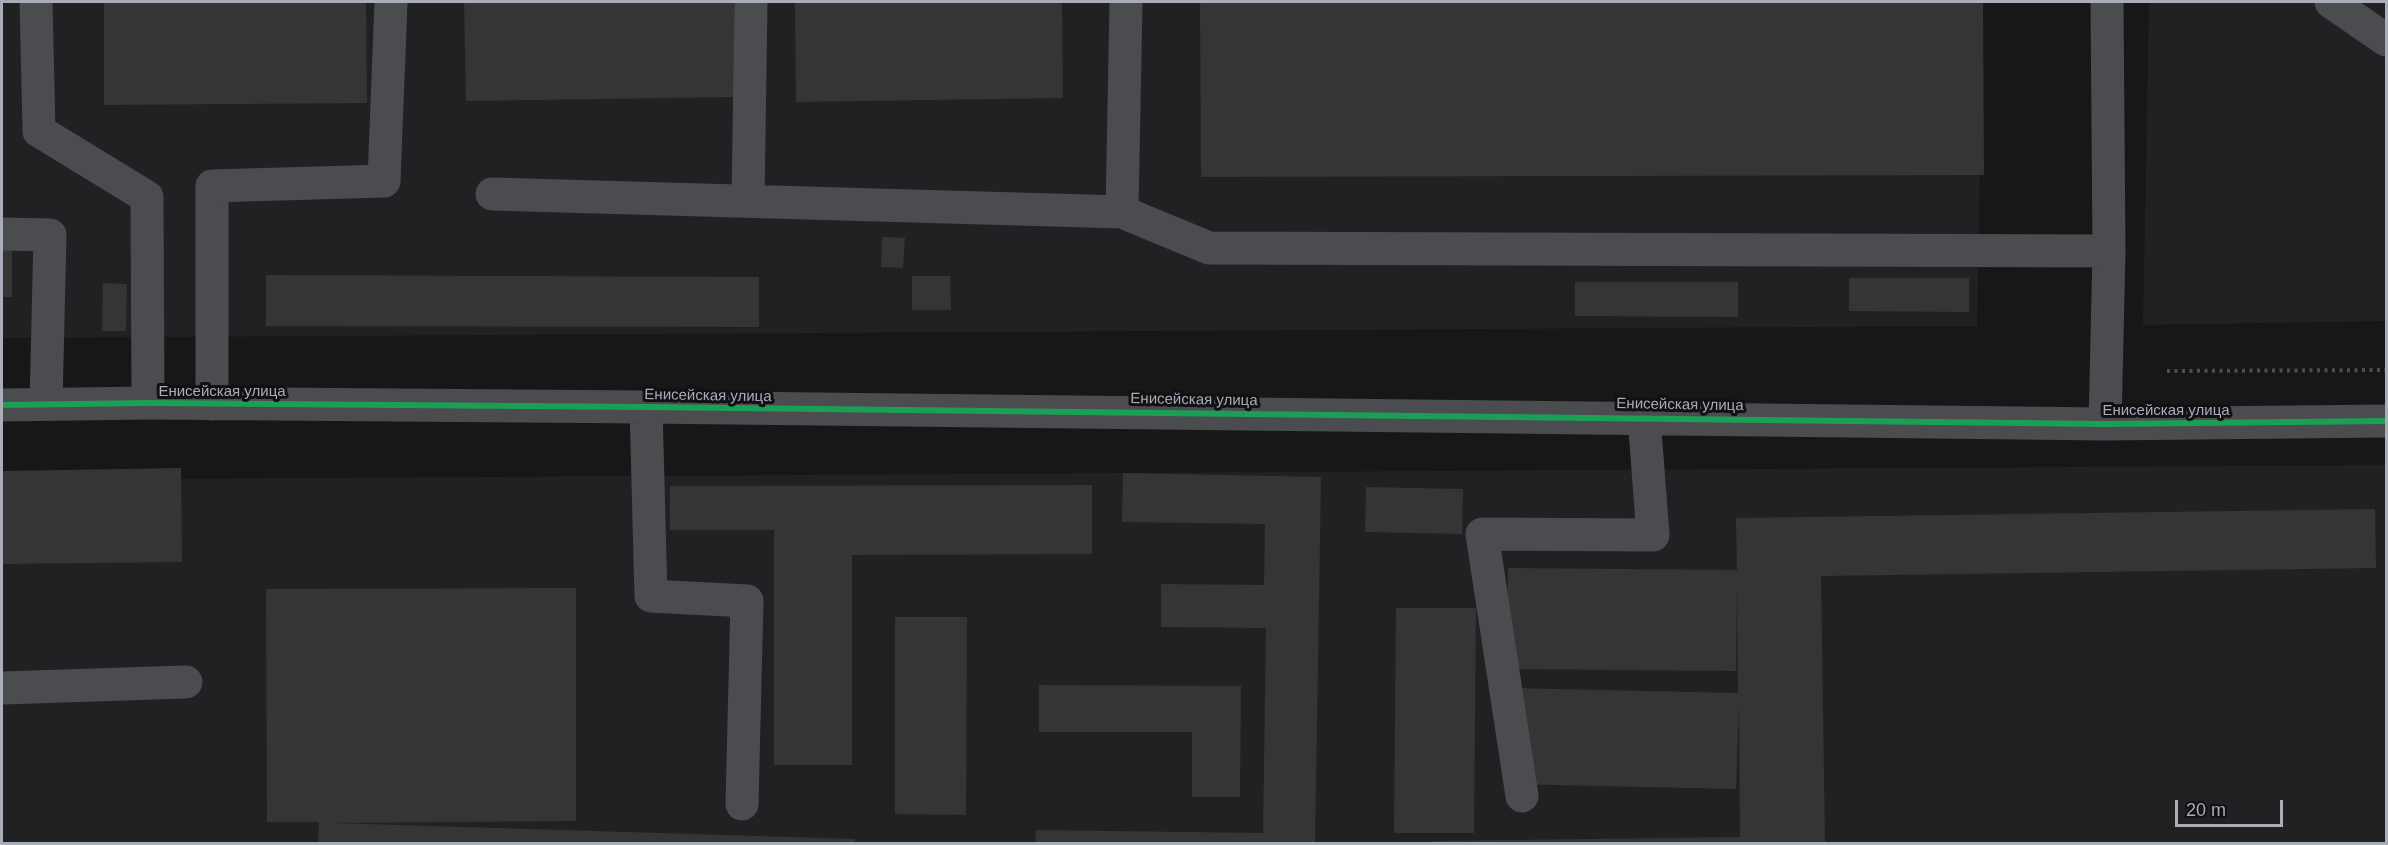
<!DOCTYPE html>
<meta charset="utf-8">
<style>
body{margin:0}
#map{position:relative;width:2388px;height:845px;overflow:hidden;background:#171717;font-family:Helvetica,sans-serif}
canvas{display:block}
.frame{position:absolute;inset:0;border:3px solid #a8adb8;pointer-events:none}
.scale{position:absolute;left:2175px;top:800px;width:108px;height:27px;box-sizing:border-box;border:3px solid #a8adb8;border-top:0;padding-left:8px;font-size:18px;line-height:21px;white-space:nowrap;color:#a8adb8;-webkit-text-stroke:4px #111113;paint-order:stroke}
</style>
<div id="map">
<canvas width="2388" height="845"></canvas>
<div class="frame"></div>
<div class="scale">20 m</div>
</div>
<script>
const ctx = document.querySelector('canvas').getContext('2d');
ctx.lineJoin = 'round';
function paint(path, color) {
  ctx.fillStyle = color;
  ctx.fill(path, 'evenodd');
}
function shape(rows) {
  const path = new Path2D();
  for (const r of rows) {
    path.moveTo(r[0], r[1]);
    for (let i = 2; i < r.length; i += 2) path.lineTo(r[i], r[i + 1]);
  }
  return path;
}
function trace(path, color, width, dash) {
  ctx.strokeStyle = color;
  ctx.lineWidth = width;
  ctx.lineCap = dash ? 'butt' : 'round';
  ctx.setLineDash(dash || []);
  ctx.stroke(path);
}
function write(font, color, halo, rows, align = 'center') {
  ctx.font = font + ' Helvetica,sans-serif';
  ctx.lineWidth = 6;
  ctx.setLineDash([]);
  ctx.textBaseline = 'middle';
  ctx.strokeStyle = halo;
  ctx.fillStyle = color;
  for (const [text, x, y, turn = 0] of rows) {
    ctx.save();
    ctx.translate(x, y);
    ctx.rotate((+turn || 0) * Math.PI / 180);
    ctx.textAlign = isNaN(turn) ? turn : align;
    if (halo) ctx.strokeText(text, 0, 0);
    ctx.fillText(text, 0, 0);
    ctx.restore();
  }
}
const built = shape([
 [2,2,1983,2,1977,326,2,338],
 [2149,2,2386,2,2386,321,2143,325],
 [2386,465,2386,843,2,843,2,480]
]);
const building = shape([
 [104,2,366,2,367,103,104,105],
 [464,2,734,2,735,97,466,101],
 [795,2,1062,2,1063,98,796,102],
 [1200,2,1983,2,1984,175,1201,177],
 [882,237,905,238,903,268,881,267],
 [2,243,12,243,12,297,2,297],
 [266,275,759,277,759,327,266,326],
 [912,276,950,276,951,310,912,310],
 [1849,278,1969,278,1969,312,1849,311],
 [1575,282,1738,282,1738,317,1575,316],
 [103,283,127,284,126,331,102,331],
 [181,468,182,562,2,564,2,471],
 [1123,473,1321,477,1315,844,1035,844,1036,830,1263,833,1266,628,1161,627,1161,584,1264,585,1265,524,1122,522],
 [1092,485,1092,554,852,555,852,765,774,765,774,530,670,530,670,486],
 [1366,487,1463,489,1462,534,1365,532],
 [2375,509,2376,568,1821,576,1825,844,1433,844,1433,841,1740,837,1739,704,1736,789,1508,784,1510,688,1738,693,1737,584,1736,671,1507,669,1508,568,1737,570,1736,518],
 [576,588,576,821,333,823,855,839,855,844,318,844,319,822,267,822,266,589],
 [1396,608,1476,608,1474,833,1394,833],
 [895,617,967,617,966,815,895,814],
 [1039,685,1241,686,1240,797,1192,797,1192,732,1039,732]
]);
const path = shape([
 [2167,371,2386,370]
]);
const minor = shape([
 [36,2,39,131,147,197,148,403],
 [2331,2,2386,40],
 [492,194,1122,212,1209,248,2109,251],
 [748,201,751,2],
 [1122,212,1126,2],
 [2,234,50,235,46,404],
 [212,404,212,186,384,181,391,2],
 [2,405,148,403,646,407,2105,424,2386,421],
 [646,407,651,596,747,601,742,804],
 [2105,424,2109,251,2107,2],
 [2,688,186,682],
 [1522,796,1482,534,1653,535,1644,417]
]);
const cycleway = shape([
 [2,405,148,403,646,407,2105,424,2386,421]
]);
const streetNames = [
 ["Енисейская улица",222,392],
 ["Енисейская улица",708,396,1],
 ["Енисейская улица",1194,400,1],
 ["Енисейская улица",1680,405,1],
 ["Енисейская улица",2166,411]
];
paint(built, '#212123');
paint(building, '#353536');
trace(path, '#4d4e52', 4, [3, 4.5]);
trace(minor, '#4b4c50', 33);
trace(cycleway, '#1a9f57', 6);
write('15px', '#a8adb8', '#111113', streetNames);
</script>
